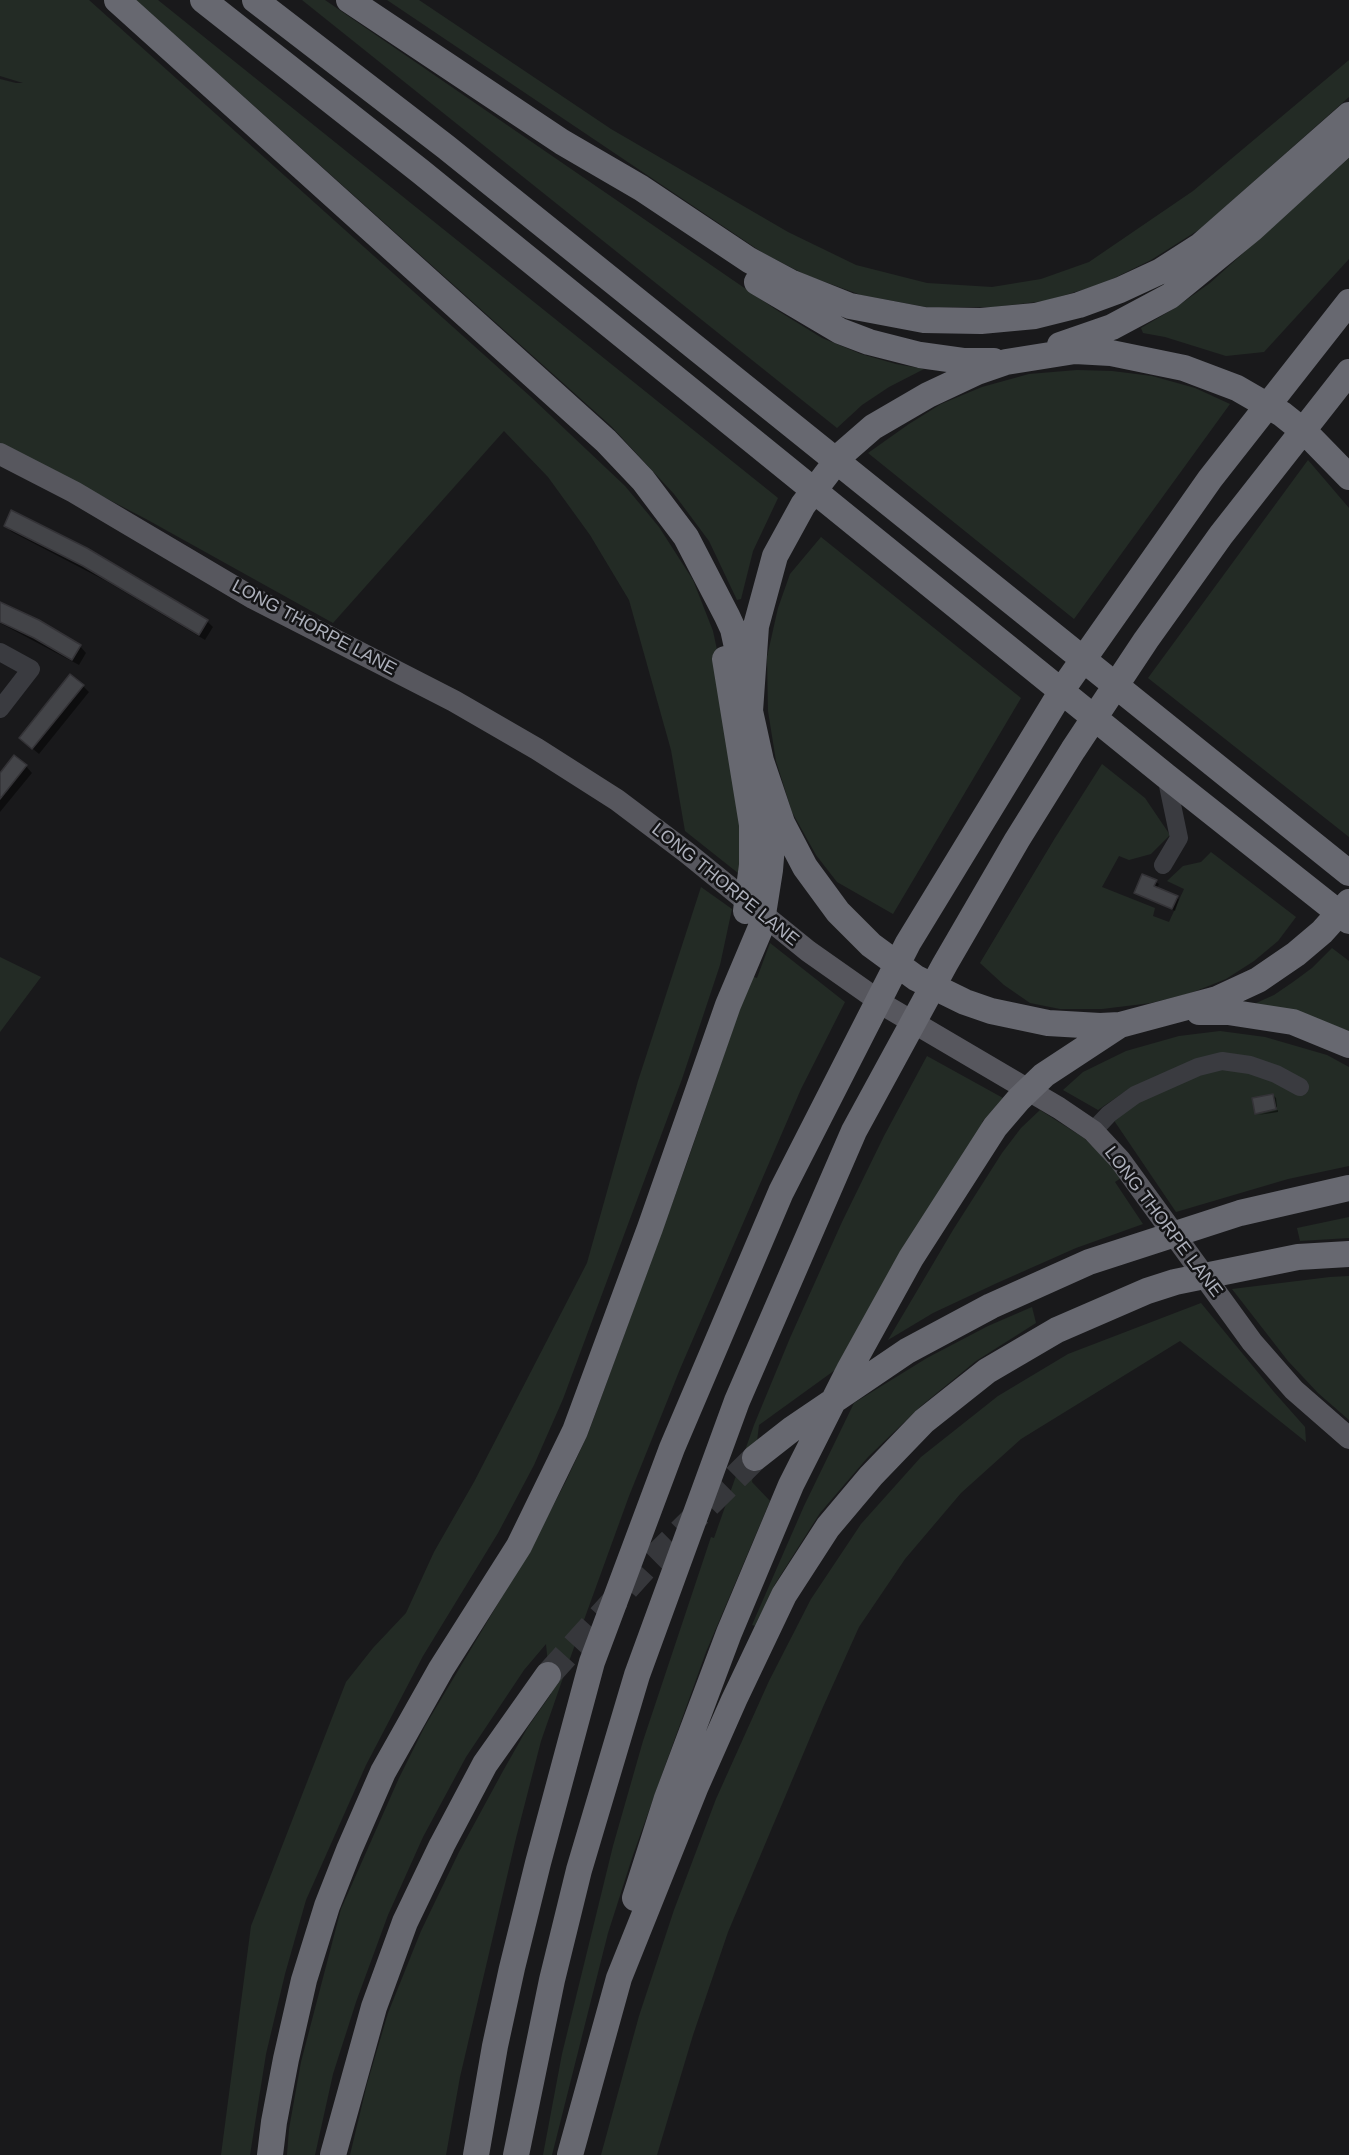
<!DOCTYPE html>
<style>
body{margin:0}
canvas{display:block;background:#19191b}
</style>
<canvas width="1349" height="2155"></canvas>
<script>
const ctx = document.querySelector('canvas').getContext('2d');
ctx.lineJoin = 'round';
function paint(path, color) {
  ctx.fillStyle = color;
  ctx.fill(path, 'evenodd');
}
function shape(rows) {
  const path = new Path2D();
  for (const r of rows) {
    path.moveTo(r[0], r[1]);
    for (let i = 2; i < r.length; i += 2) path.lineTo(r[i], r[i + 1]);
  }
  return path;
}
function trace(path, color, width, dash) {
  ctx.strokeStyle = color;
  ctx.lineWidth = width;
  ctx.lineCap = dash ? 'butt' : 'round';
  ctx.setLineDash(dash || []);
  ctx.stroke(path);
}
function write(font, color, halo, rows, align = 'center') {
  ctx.font = font + ' Helvetica,sans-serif';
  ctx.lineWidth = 5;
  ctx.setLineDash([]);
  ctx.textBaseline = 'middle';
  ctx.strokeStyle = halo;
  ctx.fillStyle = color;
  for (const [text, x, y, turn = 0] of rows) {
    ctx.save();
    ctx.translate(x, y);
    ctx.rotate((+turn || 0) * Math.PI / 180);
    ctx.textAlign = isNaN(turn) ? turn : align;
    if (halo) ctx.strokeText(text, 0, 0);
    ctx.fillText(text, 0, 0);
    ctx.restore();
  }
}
const green = shape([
 [0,0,89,0,532,398,625,486,659,527,693,580,713,631,724,683,744,826,738,873,685,831,671,750,629,600,590,535,548,477,504,431,333,623,146,519,0,443,0,79,16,83,23,83,0,76],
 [136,0,158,0,778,498,753,551,741,599,737,600,709,541,674,494,611,426],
 [302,0,325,0,775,309,822,338,861,354,896,364,924,369,889,387,862,405,837,428],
 [387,0,419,0,611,129,788,232,856,265,927,283,992,287,1041,279,1089,262,1193,191,1349,60,1349,97,1200,229,1151,260,1102,284,1045,301,994,307,926,307,861,295,806,275,763,253],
 [1349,158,1349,259,1264,352,1226,356,1165,337,1143,333,1141,328,1175,308,1210,283],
 [1077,370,1112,371,1152,376,1195,388,1230,404,1074,619,868,453,909,424,941,404,982,387,1029,374],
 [1308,460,1349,508,1349,837,1148,678],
 [821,537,1021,698,893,914,837,882,816,855,792,812,776,761,768,711,767,657,778,608,790,574],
 [1102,764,1145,798,1170,835,1151,854,1129,860,1119,856,1102,887,1155,908,1153,916,1169,922,1184,889,1167,881,1183,866,1201,862,1211,852,1296,917,1278,941,1254,961,1226,979,1191,993,1151,1003,1102,1009,1060,1009,1030,1003,1004,985,980,963,1055,838],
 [701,887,732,909,720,965,682,1079,563,1399,534,1465,498,1533,423,1656,366,1765,306,1900,285,1974,266,2054,250,2155,221,2155,251,1926,346,1682,373,1648,406,1613,434,1552,474,1482,587,1263,638,1081],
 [770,943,845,1002,801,1089,680,1369,629,1496,564,1675,541,1741,516,1838,460,2077,446,2155,350,2155,367,2084,388,2013,421,1931,459,1852,503,1771,528,1727,551,1694,546,1644,524,1670,466,1757,423,1837,388,1915,356,2002,333,2074,315,2155,287,2155,289,2129,301,2062,341,1909,399,1778,425,1726,530,1550,566,1481,588,1434,688,1160,751,976,757,978],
 [1332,948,1349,961,1349,1031,1296,1012,1254,1004,1274,995,1293,982,1312,968],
 [0,957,41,977,0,1032],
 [1220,1031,1265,1037,1327,1055,1349,1067,1349,1166,1288,1179,1176,1212,1113,1119,1130,1088,1098,1110,1063,1090,1083,1072,1126,1051,1179,1036],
 [927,1056,1003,1098,982,1122,986,1125,893,1265,835,1370,759,1425,752,1482,770,1501,706,1652,633,1855,608,1933,552,2155,543,2155,562,2054,613,1846,643,1741,711,1537,714,1538,754,1425,790,1338,842,1222,884,1136],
 [1040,1110,1084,1138,1106,1159,1121,1178,1115,1182,1143,1224,1076,1248,997,1283,933,1313,888,1340,953,1230,1002,1153,1021,1128],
 [1349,1217,1349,1238,1300,1241,1297,1228],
 [1349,1276,1349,1420,1318,1393,1288,1361,1232,1289,1330,1277],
 [1201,1303,1274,1392,1305,1427,1306,1442,1180,1341,1021,1439,961,1493,905,1559,859,1627,823,1707,728,1932,693,2035,657,2155,601,2155,639,2016,674,1910,716,1799,769,1681,811,1599,861,1524,921,1457,998,1396,1068,1354],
 [1032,1307,1036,1323,976,1361,921,1406,868,1457,820,1513,775,1584,755,1626,752,1625,804,1506,854,1403,927,1358,988,1326]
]);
const shadow = shape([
 [5,526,207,621,213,627,205,640,106,581,12,532],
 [0,604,37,622,80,646,86,653,79,665,0,623],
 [83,686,89,692,39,754,27,744],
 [26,766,32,773,0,812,0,776],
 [1156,882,1159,884,1157,888,1179,899,1175,911,1136,892],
 [1273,1095,1276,1098,1277,1107,1256,1112],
 [1278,1110,1278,1112,1258,1115]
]);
const building = shape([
 [11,510,87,548,208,620,199,635,83,566,4,526,11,510],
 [0,602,39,620,81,645,72,660,34,638,0,622,0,602],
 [70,674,84,685,32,749,19,738,70,674],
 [14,755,27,765,0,799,0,773,14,755],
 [1142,874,1157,880,1154,886,1178,896,1172,909,1134,893,1142,874],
 [1273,1094,1276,1109,1255,1114,1252,1098,1273,1094]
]);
const highwayTunnel = shape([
 [548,1675,648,1564,755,1458]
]);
const minor = shape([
 [0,652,31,669,0,709],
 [1163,865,1179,838,1166,776],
 [1093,1131,1109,1114,1135,1095,1198,1067,1222,1061,1250,1065,1276,1074,1300,1087]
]);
const major = shape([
 [0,454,74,492,253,598,454,701,537,749,617,800,686,852,808,951,889,1008,1059,1108,1093,1131,1120,1160,1252,1342,1294,1390,1349,1438]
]);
const highway = shape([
 [117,0,606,441,643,480,686,537,727,616,733,629,744,679],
 [203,0,420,171,1166,776,1349,921],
 [255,0,446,147,1349,873],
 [349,0,562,142,641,188,749,260,790,282,850,306,924,320,981,321,1035,316,1079,305,1120,290,1161,271,1200,246,1349,115],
 [757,282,840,331,869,342,920,355,963,361,994,361],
 [1060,345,1112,327,1170,296,1252,229,1349,140],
 [1349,477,1307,434,1282,414,1237,388,1184,368,1111,353,1075,351,1006,362,977,372,928,395,873,427,842,454,803,505,775,556,756,626,750,711,761,761,782,823,805,867,838,912,871,945,916,978,965,1002,991,1011,1048,1023,1100,1026,1120,1025,1217,999,1258,980,1296,954,1322,932,1349,902],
 [725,659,752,825,752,865,746,911],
 [1199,1012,1228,1012,1293,1022,1349,1045],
 [755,1458,792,1429,907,1351,991,1306,1089,1262,1240,1213,1349,1188],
 [635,1898,667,1798,729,1633,791,1485,849,1370,911,1258,995,1127,1019,1099,1044,1075,1120,1025],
 [270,2155,274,2122,286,2059,304,1980,327,1906,349,1850,383,1772,441,1669,519,1546,575,1431,650,1228,728,1005,761,927,770,870,773,833,772,809],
 [333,2155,374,2007,405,1922,442,1845,485,1764,548,1675],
 [476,2155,495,2046,512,1968,538,1863,592,1662,672,1448,781,1192,908,943,1066,684,1210,479,1349,302],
 [516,2155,552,1980,579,1870,637,1675,737,1401,854,1131,945,964,1017,840,1073,750,1146,640,1221,535,1349,372],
 [570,2155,619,1978,696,1786,734,1700,784,1595,828,1527,871,1476,924,1421,987,1371,1057,1330,1147,1291,1175,1282,1298,1257,1349,1254]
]);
const streetNames = [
 ["LONG THORPE LANE",314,628,28],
 ["LONG THORPE LANE",725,885,39],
 ["LONG THORPE LANE",1163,1222,53]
];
paint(green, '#232b25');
paint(shadow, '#0007');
paint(building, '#434448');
trace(building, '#343337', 1.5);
trace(highwayTunnel, '#36373b', 26, [26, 13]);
trace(minor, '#3a3b40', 18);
trace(major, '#57575e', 22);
trace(highway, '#676870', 26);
write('18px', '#acafba', '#141416', streetNames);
</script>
